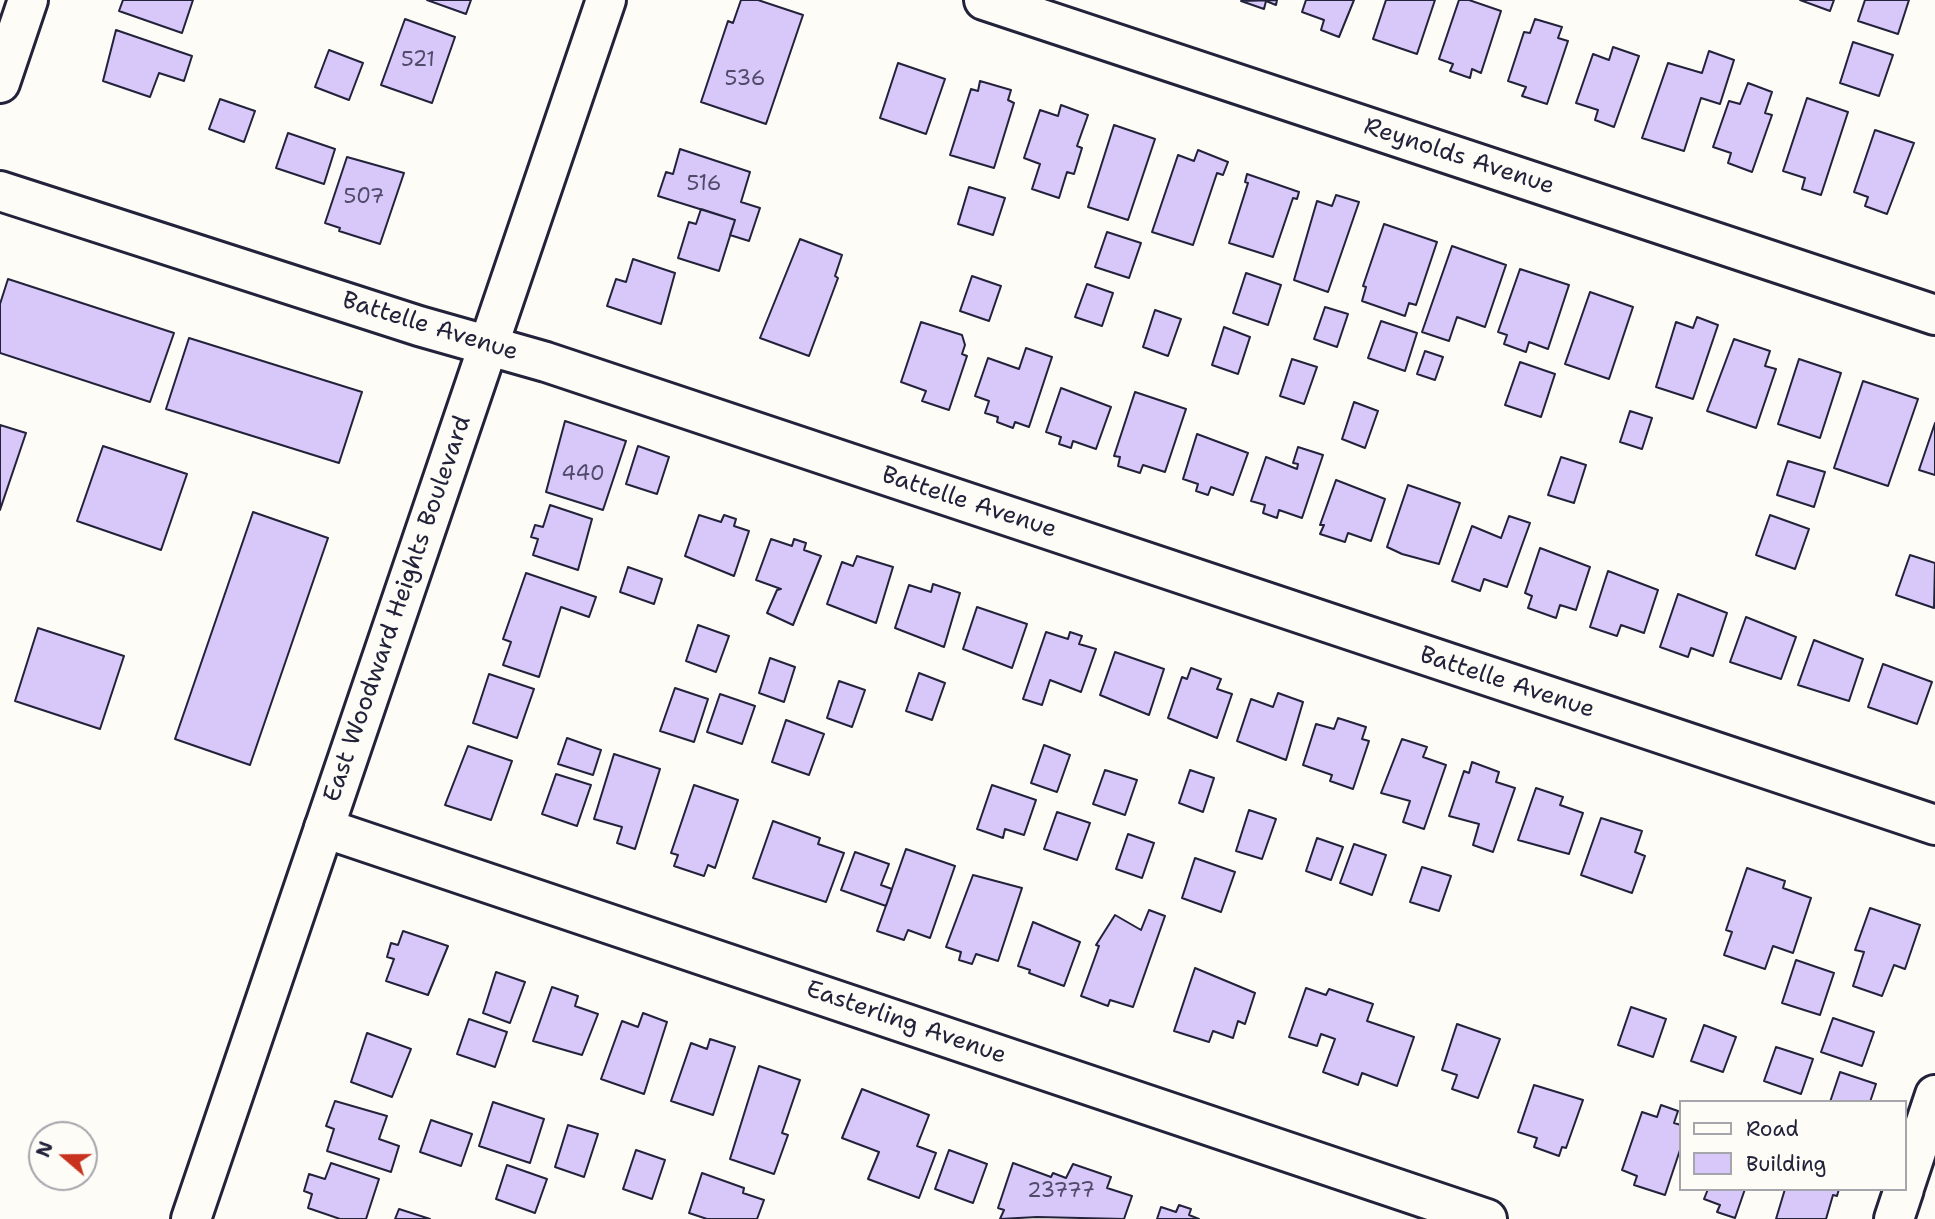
<!DOCTYPE html>
<style>
body{margin:0}
#map{position:relative;width:1935px;height:1219px;overflow:hidden;background:#fdfcf7;font-family:"Shantell Sans",sans-serif}
canvas{display:block}
.legend{position:absolute;left:1679px;top:1100px;width:228px;height:91px;box-sizing:border-box;background:#fdfcf7;border:2px solid #a5a5ac;margin:0;padding:9px 12px;list-style:none;font-size:21px;color:#22223b}
.legend li{display:flex;align-items:center;gap:14px;height:35px}
.legend b{width:35px;border:2px solid #a5a5ac}
.north{position:absolute;left:28px;top:1121px;width:70px;height:70px;box-sizing:border-box;background:#fdfcf7;border:2px solid #a5a5ac;border-radius:50%;rotate:290deg;font-size:19px;font-weight:700;line-height:28px;text-align:center;color:#22223b}
.north::after{content:'';display:block;margin:auto;width:24px;height:32px;background:#c8321e;clip-path:polygon(50% 0,100% 100%,50% 72%,0 100%)}
</style>
<div id="map">
<canvas width="1935" height="1219"></canvas>
<ul class="legend">
<li><b style="height:9px;background:#fdfcf7"></b>Road</li>
<li><b style="height:19px;background:#d8c7f9"></b>Building</li>
</ul>
<div class="north">N</div>
</div>
<script>
const ctx = document.querySelector('canvas').getContext('2d');
ctx.lineJoin = 'round';
function paint(path, color) {
  ctx.fillStyle = color;
  ctx.fill(path, 'evenodd');
}
function shape(rows) {
  const path = new Path2D();
  for (const r of rows) {
    path.moveTo(r[0], r[1]);
    for (let i = 2; i < r.length; i += 2) path.lineTo(r[i], r[i + 1]);
  }
  return path;
}
function trace(path, color, width, dash) {
  ctx.strokeStyle = color;
  ctx.lineWidth = width;
  ctx.lineCap = dash ? 'butt' : 'round';
  ctx.setLineDash(dash || []);
  ctx.stroke(path);
}
function write(font, color, halo, rows, align = 'center') {
  ctx.font = font + ' "Shantell Sans",sans-serif';
  ctx.lineWidth = 5;
  ctx.setLineDash([]);
  ctx.textBaseline = 'middle';
  ctx.strokeStyle = halo;
  ctx.fillStyle = color;
  for (const [text, x, y, turn = 0] of rows) {
    ctx.save();
    ctx.translate(x, y);
    ctx.rotate((+turn || 0) * Math.PI / 180);
    ctx.textAlign = isNaN(turn) ? turn : align;
    if (halo) ctx.strokeText(text, 0, 0);
    ctx.fillText(text, 0, 0);
    ctx.restore();
  }
}
const building = shape([
 [123,0,193,0,182,33,119,11,123,0],
 [427,0,471,0,466,14,427,0],
 [741,0,758,0,803,15,766,124,701,102,728,21,733,23,741,0],
 [1277,0,1276,5,1266,1,1264,9,1241,1,1277,0],
 [1306,0,1354,0,1339,37,1321,30,1324,20,1302,12,1306,0],
 [1386,0,1435,0,1417,54,1373,39,1386,0],
 [1459,0,1469,0,1501,11,1481,73,1472,69,1470,78,1450,71,1453,64,1439,59,1459,0],
 [1800,0,1834,0,1830,11,1800,0],
 [1865,0,1909,0,1898,34,1858,21,1865,0],
 [405,19,455,37,432,103,381,85,405,19],
 [1535,19,1562,27,1558,38,1568,41,1547,104,1522,96,1526,87,1508,81,1524,32,1530,33,1535,19],
 [116,30,192,56,184,81,159,73,150,97,103,81,116,30],
 [1853,42,1893,55,1879,96,1840,83,1853,42],
 [1613,47,1639,56,1614,127,1595,120,1598,110,1576,103,1593,54,1609,60,1613,47],
 [329,50,363,63,349,100,315,87,329,50],
 [1709,51,1734,60,1720,104,1701,98,1684,151,1642,138,1668,63,1702,73,1709,51],
 [898,63,945,79,926,134,880,118,898,63],
 [980,81,1011,90,1008,100,1014,103,994,168,950,155,971,89,978,91,980,81],
 [1748,83,1772,92,1765,113,1772,115,1752,172,1728,163,1731,153,1713,147,1729,101,1740,104,1748,83],
 [1807,98,1848,112,1821,195,1802,189,1805,178,1783,171,1807,98],
 [220,99,255,111,244,142,209,129,220,99],
 [1061,105,1088,115,1077,146,1082,148,1074,174,1067,172,1059,198,1032,189,1040,164,1024,158,1040,110,1058,116,1061,105],
 [1114,125,1155,139,1128,220,1088,207,1114,125],
 [1875,130,1914,143,1887,214,1865,206,1868,197,1854,192,1875,130],
 [288,133,335,149,324,184,276,168,288,133],
 [680,149,750,172,741,202,760,208,749,241,730,235,735,220,658,196,666,172,673,174,680,149],
 [1198,150,1228,162,1223,175,1217,173,1193,245,1152,232,1178,155,1194,161,1198,150],
 [347,157,404,173,380,244,339,231,340,228,325,223,347,157],
 [1247,174,1299,192,1297,199,1293,198,1273,257,1229,243,1248,183,1245,182,1247,174],
 [969,187,1005,198,993,235,958,224,969,187],
 [1336,195,1359,202,1328,292,1294,280,1317,201,1332,206,1336,195],
 [701,209,735,220,719,271,678,258,689,222,696,224,701,209],
 [1384,224,1437,242,1416,305,1409,303,1405,316,1362,301,1366,287,1363,286,1384,224],
 [1107,232,1141,243,1129,278,1095,267,1107,232],
 [800,239,842,255,835,276,838,278,809,356,760,338,800,239],
 [1452,246,1506,265,1485,327,1457,317,1449,341,1422,332,1452,246],
 [633,259,675,273,661,324,607,306,616,279,626,282,633,259],
 [1520,269,1569,285,1548,349,1529,342,1526,352,1504,344,1507,335,1498,332,1520,269],
 [1246,273,1281,285,1268,325,1233,313,1246,273],
 [972,276,1001,286,989,321,960,311,972,276],
 [8,279,174,333,150,402,0,353,0,304,8,279],
 [1087,284,1113,293,1102,326,1075,317,1087,284],
 [1590,292,1633,307,1609,379,1565,364,1590,292],
 [1325,307,1348,314,1337,347,1314,339,1325,307],
 [1155,310,1181,319,1168,356,1143,347,1155,310],
 [1697,317,1718,325,1693,399,1656,387,1676,322,1693,328,1697,317],
 [1381,321,1417,333,1405,371,1368,358,1381,321],
 [921,322,962,335,965,345,962,354,967,356,949,410,922,401,926,391,901,382,921,322],
 [1224,327,1250,337,1238,374,1212,365,1224,327],
 [189,338,362,392,339,463,166,409,189,338],
 [1734,339,1770,351,1765,366,1776,369,1756,428,1707,411,1734,339],
 [1026,348,1052,357,1029,427,1015,422,1013,428,997,422,998,417,985,413,989,401,975,396,988,358,1019,369,1026,348],
 [1425,351,1443,357,1435,380,1417,374,1425,351],
 [1292,359,1317,367,1304,404,1280,396,1292,359],
 [1799,359,1841,373,1820,438,1778,424,1799,359],
 [1520,362,1555,374,1541,417,1505,405,1520,362],
 [1863,381,1918,399,1888,486,1834,468,1863,381],
 [1061,388,1111,407,1096,449,1073,441,1071,448,1059,444,1061,437,1046,432,1061,388],
 [1135,392,1186,409,1165,472,1143,465,1140,473,1118,466,1120,457,1114,456,1135,392],
 [1354,402,1378,411,1365,448,1342,439,1354,402],
 [1630,411,1652,418,1642,449,1620,442,1630,411],
 [565,421,626,441,603,510,546,492,565,421],
 [1935,423,1935,475,1919,470,1935,423],
 [0,425,26,433,0,510,0,425],
 [1197,434,1248,453,1233,495,1211,487,1208,495,1196,491,1198,484,1183,479,1197,434],
 [103,446,187,474,161,550,77,521,103,446],
 [638,446,669,457,657,494,626,484,638,446],
 [1298,447,1323,455,1302,518,1279,510,1277,518,1263,513,1265,505,1251,501,1266,457,1297,469,1298,464,1293,463,1298,447],
 [1561,457,1586,465,1574,503,1548,495,1561,457],
 [1788,461,1825,472,1814,507,1777,495,1788,461],
 [1336,480,1385,499,1371,541,1348,533,1345,542,1320,534,1324,525,1320,525,1336,480],
 [1408,485,1460,503,1439,564,1402,554,1387,547,1408,485],
 [550,505,592,519,578,570,533,555,538,539,531,537,535,525,543,527,550,505],
 [253,512,328,538,250,765,175,739,253,512],
 [699,515,721,522,724,515,736,519,734,526,749,531,734,576,685,556,699,515],
 [1770,515,1809,529,1795,569,1756,555,1770,515],
 [1509,516,1530,523,1507,587,1484,579,1480,591,1452,581,1472,526,1501,538,1509,516],
 [771,539,792,546,794,539,806,543,804,550,821,556,793,625,767,613,777,590,781,589,756,580,771,539],
 [1540,548,1590,567,1576,610,1560,605,1556,618,1528,608,1532,596,1525,593,1540,548],
 [1910,555,1935,563,1934,608,1896,595,1910,555],
 [857,556,893,567,876,623,827,604,842,562,853,566,857,556],
 [628,567,662,579,654,604,620,592,628,567],
 [1608,571,1658,590,1644,633,1621,625,1617,636,1590,627,1608,571],
 [526,573,596,597,589,617,561,607,539,677,503,665,511,642,503,639,526,573],
 [933,584,960,593,944,647,895,628,909,585,931,592,933,584],
 [1678,594,1727,613,1713,656,1691,648,1688,657,1660,647,1678,594],
 [977,607,1027,624,1012,668,963,649,977,607],
 [1746,617,1796,637,1781,679,1730,662,1746,617],
 [698,625,729,636,716,672,686,661,698,625],
 [38,628,124,656,100,729,15,701,38,628],
 [1046,632,1068,639,1070,632,1082,636,1079,644,1096,649,1081,692,1050,680,1042,705,1023,699,1046,632],
 [1814,640,1863,659,1849,701,1798,685,1814,640],
 [1115,652,1164,669,1149,715,1100,695,1115,652],
 [770,658,795,667,784,702,759,693,770,658],
 [1883,664,1932,682,1917,724,1868,707,1883,664],
 [1191,668,1221,679,1217,689,1232,694,1217,738,1168,718,1182,677,1187,679,1191,668],
 [919,673,945,683,932,720,906,711,919,673],
 [489,674,534,689,517,738,473,723,489,674],
 [839,681,865,690,852,727,827,718,839,681],
 [675,688,708,699,694,742,660,731,675,688],
 [1278,693,1303,702,1286,760,1237,741,1251,699,1273,707,1278,693],
 [720,694,755,706,742,744,707,732,720,694],
 [1338,718,1366,727,1362,739,1369,741,1353,789,1330,781,1332,775,1303,765,1316,724,1334,729,1338,718],
 [786,720,824,734,809,775,772,762,786,720],
 [567,738,601,750,593,775,558,764,567,738],
 [1402,739,1427,747,1423,757,1446,765,1424,829,1403,822,1410,801,1381,793,1402,739],
 [1044,745,1070,755,1057,792,1031,783,1044,745],
 [468,746,512,761,491,820,445,805,468,746],
 [614,754,660,769,635,849,617,843,622,827,594,819,614,754],
 [1472,762,1499,772,1496,782,1515,788,1493,852,1473,845,1479,824,1449,816,1464,771,1469,773,1472,762],
 [1105,770,1137,780,1125,815,1093,804,1105,770],
 [1190,770,1214,778,1203,812,1179,803,1190,770],
 [556,774,591,785,577,826,542,814,556,774],
 [694,785,738,800,715,868,708,865,704,876,674,866,678,855,671,853,694,785],
 [992,785,1036,800,1024,835,1005,829,1003,838,977,829,992,785],
 [1536,788,1563,797,1560,805,1583,813,1569,854,1518,840,1536,788],
 [1249,810,1276,819,1262,859,1236,851,1249,810],
 [1057,812,1090,823,1077,860,1044,849,1057,812],
 [1601,818,1642,831,1635,852,1645,856,1632,893,1581,875,1601,818],
 [773,821,820,838,818,844,844,853,826,902,753,878,773,821],
 [1128,834,1154,843,1142,878,1116,869,1128,834],
 [1317,838,1343,847,1331,880,1306,871,1317,838],
 [1354,844,1386,855,1372,895,1340,883,1354,844],
 [906,849,955,866,930,938,908,930,904,940,877,931,906,849],
 [855,852,889,864,881,885,892,889,886,906,841,890,855,852],
 [1195,858,1235,872,1221,912,1182,898,1195,858],
 [1422,867,1451,876,1439,911,1410,902,1422,867],
 [1747,868,1785,881,1783,888,1811,898,1793,953,1773,946,1765,969,1724,955,1732,932,1726,930,1747,868],
 [973,875,1022,888,998,961,976,954,972,964,959,960,961,952,946,947,973,875],
 [1870,908,1920,925,1905,969,1894,965,1882,996,1853,986,1864,952,1855,950,1870,908],
 [1149,910,1165,916,1133,1007,1110,1000,1108,1006,1081,996,1099,946,1096,945,1115,915,1141,930,1149,910],
 [1033,922,1080,942,1064,986,1029,973,1030,970,1018,966,1033,922],
 [403,931,448,946,428,995,386,981,394,959,387,957,391,943,398,945,403,931],
 [1796,960,1834,973,1820,1015,1782,1003,1796,960],
 [1195,968,1255,993,1245,1024,1238,1021,1233,1038,1213,1031,1209,1042,1174,1031,1195,968],
 [496,972,525,982,510,1023,483,1013,496,972],
 [552,987,578,996,575,1006,598,1014,582,1055,533,1041,552,987],
 [1306,988,1326,995,1329,989,1373,1004,1367,1021,1414,1037,1397,1086,1362,1073,1358,1085,1323,1072,1335,1039,1321,1034,1317,1046,1289,1037,1306,988],
 [1631,1007,1666,1019,1653,1057,1618,1045,1631,1007],
 [643,1013,667,1022,644,1094,601,1079,622,1021,638,1027,643,1013],
 [1833,1018,1874,1032,1862,1066,1821,1052,1833,1018],
 [469,1019,507,1032,495,1067,457,1054,469,1019],
 [1457,1024,1500,1039,1478,1098,1452,1089,1457,1075,1442,1070,1457,1024],
 [1704,1025,1736,1037,1723,1072,1691,1061,1704,1025],
 [367,1033,411,1049,392,1097,351,1082,367,1033],
 [710,1039,735,1047,713,1115,671,1101,691,1043,707,1049,710,1039],
 [1776,1047,1813,1059,1801,1094,1764,1081,1776,1047],
 [759,1066,800,1080,782,1133,788,1135,774,1174,730,1159,759,1066],
 [1840,1072,1876,1084,1870,1102,1830,1102,1840,1072],
 [1534,1085,1583,1100,1566,1148,1562,1147,1559,1156,1534,1147,1537,1138,1518,1132,1534,1085],
 [862,1089,929,1115,917,1146,936,1153,919,1198,868,1179,879,1152,842,1138,862,1089],
 [335,1101,387,1116,379,1139,399,1146,391,1172,327,1151,334,1129,326,1126,335,1101],
 [493,1102,544,1119,530,1163,479,1146,493,1102],
 [1661,1105,1678,1111,1674,1123,1681,1125,1681,1147,1665,1195,1634,1185,1637,1176,1622,1170,1642,1112,1657,1117,1661,1105],
 [431,1120,472,1134,461,1166,420,1152,431,1120],
 [568,1125,598,1134,584,1177,555,1167,568,1125],
 [636,1150,665,1160,652,1199,623,1189,636,1150],
 [949,1150,987,1164,973,1203,935,1189,949,1150],
 [331,1163,379,1179,366,1219,340,1219,308,1208,312,1194,304,1191,309,1174,325,1179,331,1163],
 [1013,1163,1051,1177,1053,1173,1066,1178,1073,1164,1111,1177,1107,1188,1132,1196,1124,1219,1037,1217,1000,1219,1004,1210,998,1208,1013,1163],
 [507,1165,547,1179,535,1213,496,1199,507,1165],
 [702,1173,744,1188,743,1193,764,1200,757,1219,707,1219,689,1213,702,1173],
 [1708,1189,1745,1189,1735,1218,1717,1212,1720,1205,1704,1199,1708,1189],
 [1785,1189,1839,1189,1837,1196,1833,1195,1826,1219,1776,1219,1785,1189],
 [1179,1205,1191,1209,1189,1215,1199,1219,1157,1219,1161,1207,1176,1212,1179,1205],
 [399,1209,430,1219,395,1219,399,1209]
]);
const minor = shape([
 [984,0,1935,315],
 [0,83,28,0],
 [0,191,419,326,546,362,1935,825],
 [324,828,1487,1219],
 [1905,1185,1935,1095],
 [1894,1219,1904,1189]
]);
const tertiary = shape([
 [191,1219,606,0]
]);
const numberNames = [
 ["521",418,61],
 ["536",745,80],
 ["516",704,185],
 ["507",364,198],
 ["440",583,475],
 ["23777",1061,1192]
];
const streetNames = [
 ["Reynolds Avenue",1459,157,18],
 ["Battelle Avenue",430,327,17],
 ["Battelle Avenue",969,503,18],
 ["East Woodward Heights Boulevard",398,609,-71],
 ["Battelle Avenue",1507,683,18],
 ["Easterling Avenue",906,1023,19]
];
paint(building, '#d8c7f9');
trace(building, '#22223b', 2);
trace(minor, '#22223b', 44);
trace(tertiary, '#22223b', 44);
trace(minor, '#fdfcf7', 38);
trace(tertiary, '#fdfcf7', 38);
write('21px', '#504b6a', null, numberNames);
write('24px', '#22223b', '#fdfcf7', streetNames);
</script>
